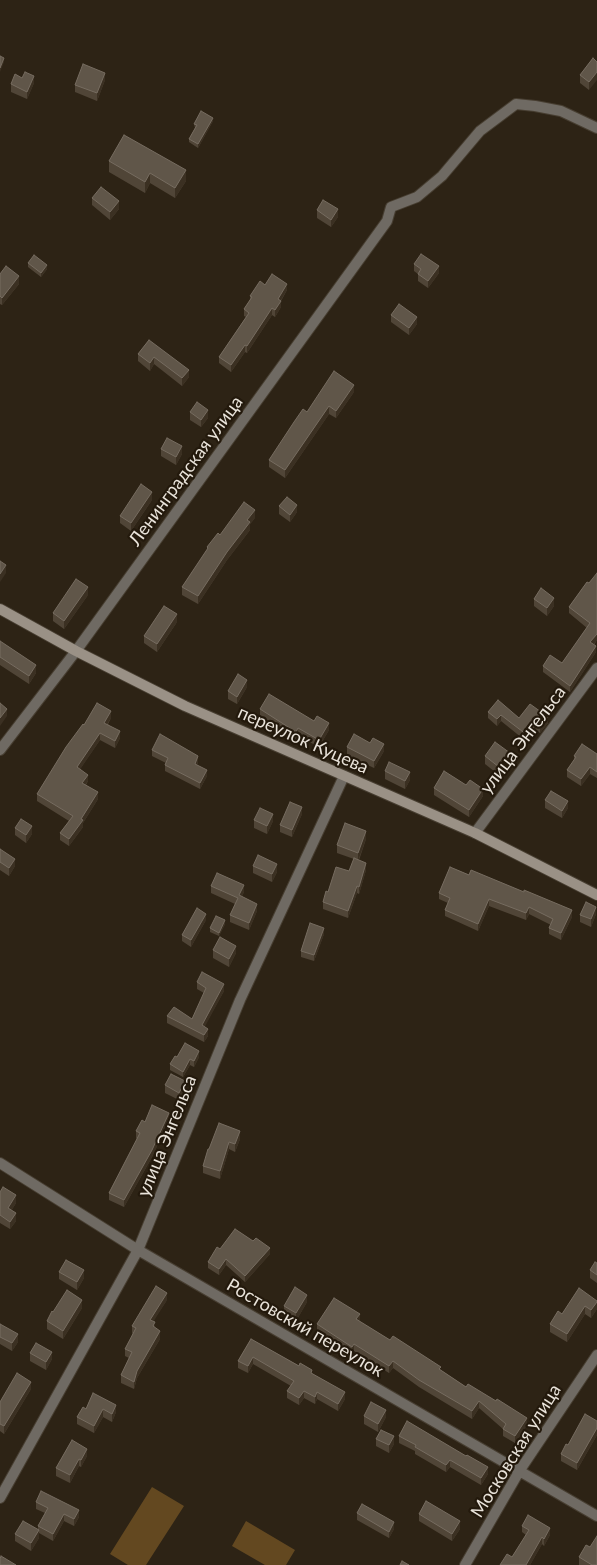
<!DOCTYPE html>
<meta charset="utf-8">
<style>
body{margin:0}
canvas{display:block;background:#2d2315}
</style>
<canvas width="597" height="1565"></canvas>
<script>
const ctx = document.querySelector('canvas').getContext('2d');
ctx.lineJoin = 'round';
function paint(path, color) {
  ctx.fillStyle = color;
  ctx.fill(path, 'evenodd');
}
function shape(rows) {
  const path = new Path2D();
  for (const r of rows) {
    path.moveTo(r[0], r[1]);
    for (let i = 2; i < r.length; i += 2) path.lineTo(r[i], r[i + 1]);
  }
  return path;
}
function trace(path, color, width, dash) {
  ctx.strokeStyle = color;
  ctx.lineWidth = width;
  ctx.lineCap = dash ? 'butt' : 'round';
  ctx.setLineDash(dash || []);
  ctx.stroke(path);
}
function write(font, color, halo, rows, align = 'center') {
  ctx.font = font + ' Lato,sans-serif';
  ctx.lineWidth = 4.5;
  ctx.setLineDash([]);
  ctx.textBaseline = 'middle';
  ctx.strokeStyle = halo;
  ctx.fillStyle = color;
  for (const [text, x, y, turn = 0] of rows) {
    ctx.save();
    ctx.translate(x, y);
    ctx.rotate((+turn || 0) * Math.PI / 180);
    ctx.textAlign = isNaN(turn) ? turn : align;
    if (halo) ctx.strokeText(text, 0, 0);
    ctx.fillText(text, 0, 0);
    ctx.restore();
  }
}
const green = shape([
 [152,1487,184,1506,146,1565,128,1565,110,1554],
 [246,1521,295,1550,286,1565,265,1565,232,1546]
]);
const street = shape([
 [0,750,76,651,387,221,391,207,417,197,442,176,480,131,516,104,535,106,561,111,597,128],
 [475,833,597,668],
 [0,1163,138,1250,597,1516],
 [0,1498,138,1250,240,1000,344,776],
 [465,1565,520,1470,597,1355]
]);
const secondary = shape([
 [0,609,76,651,185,706,475,833,597,895]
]);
const wall = shape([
 [593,58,589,90,580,83,580,75],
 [22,78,34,83,27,99,11,92,11,84],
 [105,80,97,101,75,92,75,85],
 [213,121,198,148,189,142,189,139,195,128,194,124],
 [109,161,186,181,175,198,150,183,145,193,109,172],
 [92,198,119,209,110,220,92,205],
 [317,210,338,217,331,227,317,218],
 [28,263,47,269,41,277,28,267],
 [414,264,439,273,428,288,418,281,418,274,414,271],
 [0,274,19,284,2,305,0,304],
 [265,285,287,290,281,301,281,307,275,317,272,315,247,353,245,352,231,372,219,363,219,357,246,317,244,316,244,309,250,300,250,296],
 [391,315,417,324,409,335,391,322],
 [149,340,189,377,182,386,154,364,150,371,138,361,138,354],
 [354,392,336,418,329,414,285,478,269,467,269,460,307,412],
 [190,412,208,418,201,427,190,420],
 [161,449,182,454,176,465,161,456],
 [152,500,131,531,120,523,120,516],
 [279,506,297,512,290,522,279,514],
 [255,518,250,524,250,530,227,560,198,604,182,595,182,587,207,550,207,547,220,535],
 [587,582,597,640,594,645,596,652,570,692,543,672,543,666,562,663,587,628,569,613,569,607],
 [88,595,64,629,53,621,53,613],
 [534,599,554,606,547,616,534,606],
 [177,622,157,652,144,643,144,636],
 [0,641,36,673,29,684,0,665],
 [247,687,237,704,228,699,228,691],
 [260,709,314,721,329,730,319,747,298,736,296,739,260,717],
 [488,712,519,718,548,723,540,733,536,730,527,742,501,721,497,726,488,718],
 [111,718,108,724,120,738,115,748,100,740,80,769,88,781,86,785,98,799,83,823,83,827,69,846,60,840,60,833,69,821,37,801,37,794,84,725],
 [347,747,384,751,374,768,347,755],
 [152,750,198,762,197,765,207,776,200,789,165,771,165,765,166,763,152,756],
 [597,754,597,778,590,774,581,786,567,777,567,770,574,760,574,756],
 [485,756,510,761,499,775,485,764],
 [385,771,410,780,405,789,385,779],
 [434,788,483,796,469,817,434,795],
 [545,800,568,808,562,818,545,808],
 [302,814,292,837,280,832,280,825],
 [254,820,273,821,267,834,254,828],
 [15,828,32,834,26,843,15,835],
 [366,839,359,860,366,870,359,894,357,893,348,918,323,909,323,902,328,892,349,871,354,859,337,853,337,845],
 [0,849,15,866,9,876,0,870],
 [253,866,277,872,272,882,253,873],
 [450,867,572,917,561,940,549,934,549,928,551,925,529,914,526,920,489,906,478,931,445,916,445,910,448,903,439,899,439,893],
 [211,886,244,892,242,896,257,911,249,930,230,922,230,915,235,904,211,893],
 [596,914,591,927,580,922,580,915],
 [206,920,191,947,182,941,182,935],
 [225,924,219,936,210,932,210,928],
 [324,934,314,961,301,957,301,951],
 [213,950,236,953,229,967,213,958],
 [197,982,224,991,204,1027,208,1036,204,1042,167,1023,167,1016,192,1019,204,993,197,989],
 [199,1057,194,1067,190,1065,183,1077,170,1070,170,1064],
 [165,1085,185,1089,179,1100,165,1093],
 [169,1120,152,1157,124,1207,109,1200,109,1193,137,1139,136,1138,136,1131,145,1122],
 [240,1139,235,1152,229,1149,220,1179,203,1173,203,1166,209,1149],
 [0,1192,16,1203,11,1211,16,1221,10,1229,0,1223],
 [220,1249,270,1254,245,1282,226,1265,219,1275,208,1268,208,1262],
 [597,1263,597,1283,590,1278,590,1270],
 [59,1272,84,1278,77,1290,59,1279],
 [167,1300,153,1321,155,1328,160,1339,137,1378,134,1389,121,1383,121,1375,129,1358,125,1356,125,1349,133,1334,132,1333,132,1326],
 [597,1301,597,1309,591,1318,585,1314,567,1342,550,1332,550,1324,562,1314],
 [307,1302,296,1321,284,1314,284,1306],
 [82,1308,63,1339,47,1329,47,1321,53,1312],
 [360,1321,360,1322,390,1340,441,1370,466,1387,527,1425,515,1443,503,1436,503,1429,479,1408,472,1419,419,1387,393,1368,389,1373,354,1351,352,1354,317,1331,317,1324],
 [0,1324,18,1342,12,1351,0,1344],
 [251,1339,312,1373,345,1399,338,1411,317,1399,315,1404,304,1398,299,1405,287,1398,287,1391,291,1386,253,1364,248,1373,238,1368,238,1361],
 [30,1353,52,1359,46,1370,30,1361],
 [31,1389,4,1434,0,1431,0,1402],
 [93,1393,116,1412,112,1422,103,1417,94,1433,77,1424,77,1417,86,1409],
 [364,1416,386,1417,378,1432,364,1424],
 [597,1421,597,1435,577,1470,561,1461,561,1454,568,1445],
 [399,1436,466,1456,488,1474,481,1485,450,1467,446,1472,415,1454,415,1451,399,1443],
 [376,1439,394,1444,389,1453,376,1446],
 [72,1440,87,1456,81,1467,79,1466,70,1483,56,1476,56,1468],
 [36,1502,79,1517,74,1526,64,1521,53,1541,39,1533,39,1538,31,1551,15,1541,15,1534,38,1530,38,1526,45,1513,36,1509],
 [357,1513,394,1529,389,1538,357,1520],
 [419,1514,460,1529,452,1541,419,1521],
 [522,1526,550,1535,544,1546,542,1544,530,1565,500,1565,512,1557,526,1535,522,1532],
 [590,1547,597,1565,579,1565,579,1557]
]);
const shadedWall = shape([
 [4,58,4,62,0,72,0,68],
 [597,72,597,80,589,90,589,82],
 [105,73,105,80,97,101,97,93],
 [34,76,34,83,27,99,27,92],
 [213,118,213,121,198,148,198,144],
 [186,170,186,181,175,198,175,188],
 [150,173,150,183,145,193,145,182],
 [119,201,119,209,110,220,110,212],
 [338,209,338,217,331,227,331,220],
 [47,265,47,269,41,277,41,273],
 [439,266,439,273,428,288,428,281],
 [19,276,19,284,2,305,2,298],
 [287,284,287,290,278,305,278,299],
 [281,301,281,307,275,317,275,310],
 [272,308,272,315,247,353,247,346],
 [417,317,417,324,409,335,409,328],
 [245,345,245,352,231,372,231,365],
 [154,357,154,364,150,371,150,363],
 [189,370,189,377,182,386,182,378],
 [354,385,354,392,336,418,336,411],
 [329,406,329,414,285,478,285,470],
 [208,410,208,418,201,427,201,420],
 [182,446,182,454,176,465,176,457],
 [152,492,152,500,131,531,131,523],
 [297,505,297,512,290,522,290,515],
 [255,510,255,518,250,524,250,530,227,560,198,604,198,596,247,520],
 [6,565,6,573,0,582,0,574],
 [88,587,88,595,64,629,64,621],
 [554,598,554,606,547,616,547,608],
 [177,614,177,622,157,652,157,644],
 [597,634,597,640,590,649,590,642],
 [596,646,596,652,570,692,570,686],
 [36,665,36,673,29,684,29,676],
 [247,680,247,687,237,704,237,697],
 [7,709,7,716,0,726,0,718],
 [111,711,111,718,104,729,104,723],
 [501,715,501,721,497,726,497,719],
 [548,717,548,723,540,733,540,727],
 [329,723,329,730,319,747,319,740],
 [536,724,536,730,527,742,527,735],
 [298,728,298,736,296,739,296,732],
 [120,731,120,738,115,748,115,741],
 [100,733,100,740,77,774,77,767],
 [384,744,384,751,374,768,374,761],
 [510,753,510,761,499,775,499,767],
 [198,756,198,762,195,770,195,764],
 [590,767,590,774,581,786,581,779],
 [207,770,207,776,200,789,200,783],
 [410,772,410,780,405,789,405,781],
 [88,775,88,781,82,789,82,783],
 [483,789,483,796,469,817,469,810],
 [98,792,98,799,83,823,83,827,69,846,69,839],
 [568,801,568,808,562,818,562,811],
 [302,807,302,814,292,837,292,830],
 [273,814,273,821,267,834,267,826],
 [32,826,32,834,26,843,26,835],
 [366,831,366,839,358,861,358,853],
 [15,859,15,866,9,876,9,868],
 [366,863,366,870,359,894,359,887],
 [277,864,277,872,272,882,272,874],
 [244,885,244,892,239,902,239,895],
 [357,886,357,893,348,918,348,911],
 [489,899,489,906,478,931,478,924],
 [257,904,257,911,249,930,249,923],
 [529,907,529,914,526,920,526,913],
 [596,907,596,914,591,927,591,919],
 [572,910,572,917,561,940,561,933],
 [206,914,206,920,191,947,191,940],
 [225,920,225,924,219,936,219,933],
 [324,928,324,934,314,961,314,955],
 [236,946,236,953,229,967,229,959],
 [224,984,224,991,202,1032,202,1025],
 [208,1029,208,1036,204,1042,204,1035],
 [199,1051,199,1057,194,1067,194,1061],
 [190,1059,190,1065,183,1077,183,1072],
 [185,1081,185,1089,179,1100,179,1093],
 [169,1113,169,1120,152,1157,124,1207,124,1200],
 [240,1131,240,1139,235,1152,235,1144],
 [229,1142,229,1149,220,1179,220,1171],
 [16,1195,16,1203,8,1216,8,1208],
 [16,1213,16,1221,10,1229,10,1222],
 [270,1248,270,1254,245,1282,245,1276],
 [226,1259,226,1265,219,1275,219,1269],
 [84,1270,84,1278,77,1290,77,1282],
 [167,1293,167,1300,150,1327,150,1320],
 [307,1295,307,1302,296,1321,296,1313],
 [82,1300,82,1308,63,1339,63,1331],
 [597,1302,597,1309,591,1318,591,1310],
 [585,1306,585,1314,567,1342,567,1334],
 [360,1314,360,1321,356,1327,356,1319],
 [160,1331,160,1339,137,1378,134,1389,134,1382,137,1371],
 [18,1334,18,1342,12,1351,12,1343],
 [354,1344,354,1351,352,1354,352,1347],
 [52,1352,52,1359,46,1370,46,1362],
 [253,1357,253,1364,248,1373,248,1366],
 [393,1361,393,1368,389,1373,389,1366],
 [31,1382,31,1389,4,1434,4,1426],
 [304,1391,304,1398,299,1405,299,1398],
 [317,1392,317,1399,315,1404,315,1397],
 [345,1392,345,1399,338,1411,338,1404],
 [479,1401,479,1408,472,1419,472,1411],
 [116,1405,116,1412,112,1422,112,1414],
 [103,1409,103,1417,94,1433,94,1426],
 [386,1410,386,1417,378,1432,378,1424],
 [527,1418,527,1425,515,1443,515,1436],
 [597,1428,597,1435,577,1470,577,1463],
 [394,1436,394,1444,389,1453,389,1445],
 [87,1449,87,1456,81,1467,81,1460],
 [79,1459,79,1466,70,1483,70,1475],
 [450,1460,450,1467,446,1472,446,1465],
 [488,1467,488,1474,481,1485,481,1478],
 [79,1510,79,1517,74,1526,74,1519],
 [64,1514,64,1521,53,1541,53,1534],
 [460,1521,460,1529,452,1541,452,1534],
 [394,1522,394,1529,389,1538,389,1532],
 [550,1528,550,1535,544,1546,544,1539],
 [39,1530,39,1538,31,1551,31,1543],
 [542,1537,542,1544,530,1565,526,1565]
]);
const building = shape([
 [0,56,4,58,0,68,0,56],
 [593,58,597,62,597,72,589,82,580,75,593,58],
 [83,64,105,73,97,93,75,85,83,64],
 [25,72,34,76,27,92,11,84,15,74,22,78,25,72],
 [201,111,213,118,198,144,189,139,197,125,194,124,201,111],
 [124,135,186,170,175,188,150,173,145,182,109,161,124,135],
 [101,187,119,201,110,212,92,198,101,187],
 [323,200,338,209,331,220,317,210,323,200],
 [421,254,439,266,428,281,418,274,421,269,414,264,421,254],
 [34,255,47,265,41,273,28,263,34,255],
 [6,266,19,276,2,298,0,296,0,274,6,266],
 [272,274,287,284,278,299,281,301,275,310,272,308,247,346,245,345,231,365,219,357,249,313,244,309,252,297,250,296,260,281,265,285,272,274],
 [399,304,417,317,409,328,391,315,399,304],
 [149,340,189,370,182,378,154,357,150,363,138,354,149,340],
 [334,371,354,385,336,411,329,406,285,470,269,460,294,422,303,409,307,412,334,371],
 [197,402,208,410,201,420,190,412,197,402],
 [167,438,182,446,176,457,161,449,167,438],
 [141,484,152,492,131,523,120,516,141,484],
 [287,497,297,505,290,515,279,506,287,497],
 [244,502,255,510,247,520,250,522,227,552,198,596,182,587,208,548,207,547,218,533,220,535,244,502],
 [0,561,6,565,0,574,0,561],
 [597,573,597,634,590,642,596,646,570,686,543,666,550,655,562,663,590,623,569,607,587,582,589,583,597,573],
 [76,579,88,587,64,621,53,613,76,579],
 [541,588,554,598,547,608,534,599,541,588],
 [164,606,177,614,157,644,144,636,164,606],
 [0,641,36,665,29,676,0,657,0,641],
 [238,674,247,680,237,697,228,691,238,674],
 [269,694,314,721,317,716,329,723,319,740,298,728,296,732,260,709,269,694],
 [498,700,519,718,530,704,548,717,540,727,536,724,527,735,501,715,497,719,488,712,498,700],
 [0,703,7,709,0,718,0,703],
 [97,703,111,711,104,723,120,731,115,741,100,733,77,767,88,775,82,783,98,792,81,819,83,820,69,839,60,833,73,816,37,794,66,747,83,724,84,725,97,703],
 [160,734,198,756,195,764,207,770,200,783,165,765,168,758,152,750,160,734],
 [354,734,370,743,373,738,384,744,374,761,347,747,354,734],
 [495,742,510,753,499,767,485,756,495,742],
 [582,744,597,754,597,772,590,767,581,779,567,770,576,757,574,756,582,744],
 [389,762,410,772,405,781,385,771,389,762],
 [444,771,466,785,470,780,483,789,469,810,434,788,444,771],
 [551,791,568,801,562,811,545,800,551,791],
 [290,802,302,807,292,830,280,825,290,802],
 [260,808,273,814,267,826,254,820,260,808],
 [21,819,32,826,26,835,15,828,21,819],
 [345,823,366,831,358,853,337,845,345,823],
 [0,849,15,859,9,868,0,862,0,849],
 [258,855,277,864,272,874,253,866,258,855],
 [354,858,366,863,359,887,357,886,348,911,323,902,326,891,328,892,336,867,349,871,354,858],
 [450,867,469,875,471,870,524,892,524,890,572,910,561,933,549,928,553,919,529,907,526,913,489,899,478,924,445,910,450,898,439,893,450,867],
 [217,873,244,885,239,895,257,904,249,923,230,915,238,898,211,886,217,873],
 [586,902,596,907,591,919,580,915,586,902],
 [197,908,206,914,191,940,182,935,197,908],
 [216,916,225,920,219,933,210,928,216,916],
 [310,923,324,928,314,955,301,951,310,923],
 [220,937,236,946,229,959,213,950,220,937],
 [202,972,224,984,202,1025,208,1029,204,1035,167,1016,174,1007,192,1019,206,988,197,982,202,972],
 [185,1043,199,1051,194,1061,190,1059,183,1072,170,1064,175,1056,177,1057,185,1043],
 [171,1074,185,1081,179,1093,165,1085,171,1074],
 [152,1105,169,1113,152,1150,124,1200,109,1193,140,1133,136,1131,142,1120,145,1122,152,1105],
 [219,1123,240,1131,235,1144,229,1142,220,1171,203,1166,208,1149,209,1149,219,1123],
 [3,1187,16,1195,8,1208,16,1213,10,1222,0,1215,0,1192,3,1187],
 [235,1229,253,1241,256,1238,270,1248,245,1276,226,1259,219,1269,208,1262,217,1247,220,1249,235,1229],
 [66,1260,84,1270,77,1282,59,1272,66,1260],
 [595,1262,597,1263,597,1275,590,1270,595,1262],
 [156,1286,167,1293,150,1320,155,1322,153,1326,160,1331,137,1371,134,1382,121,1375,132,1352,125,1349,136,1328,132,1326,156,1286],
 [295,1287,307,1295,296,1313,284,1306,295,1287],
 [579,1288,597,1301,597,1302,591,1310,585,1306,567,1334,550,1324,558,1311,562,1314,579,1288],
 [67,1290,82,1300,63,1331,47,1321,52,1311,53,1312,67,1290],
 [334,1298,360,1314,356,1319,390,1340,393,1336,441,1367,439,1369,466,1387,468,1384,496,1401,497,1399,527,1418,515,1436,503,1429,506,1424,479,1401,472,1411,419,1380,393,1361,389,1366,354,1344,352,1347,317,1324,334,1298],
 [0,1324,18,1334,12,1343,0,1337,0,1324],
 [251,1339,299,1366,300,1363,312,1370,311,1373,345,1392,338,1404,317,1392,315,1397,304,1391,299,1398,287,1391,294,1381,253,1357,248,1366,238,1361,251,1339],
 [36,1343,52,1352,46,1362,30,1353,36,1343],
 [17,1373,31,1382,4,1426,0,1424,0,1402,17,1373],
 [93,1393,116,1405,112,1414,103,1409,94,1426,77,1417,83,1407,86,1409,93,1393],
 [371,1402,386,1410,378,1424,364,1416,371,1402],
 [585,1414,597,1421,597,1428,577,1463,561,1454,566,1444,568,1445,585,1414],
 [407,1421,466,1456,467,1455,488,1467,481,1478,450,1460,446,1465,415,1447,416,1445,399,1436,407,1421],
 [381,1430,394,1436,389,1445,376,1439,381,1430],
 [72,1440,87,1449,81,1460,79,1459,70,1475,56,1468,72,1440],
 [41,1491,79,1510,74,1519,64,1514,53,1534,38,1526,48,1508,36,1502,41,1491],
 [426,1501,460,1521,452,1534,419,1514,426,1501],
 [362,1504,394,1522,389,1532,357,1513,362,1504],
 [528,1515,550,1528,544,1539,542,1537,526,1565,500,1565,507,1554,512,1557,529,1530,522,1526,528,1515],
 [23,1521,39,1530,31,1543,15,1534,23,1521],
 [597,1536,597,1565,592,1565,579,1557,586,1545,590,1547,597,1536],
 [1,1556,16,1565,0,1565,0,1559,1,1556],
 [402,1561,409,1565,400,1565,402,1561]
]);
const streetNames = [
 ["Ленинградская улица",186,471,-54],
 ["переулок Куцева",303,740,24],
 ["улица Энгельса",523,740,-53],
 ["улица Энгельса",167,1136,-68],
 ["Ростовский переулок",305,1328,30],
 ["Московская улица",516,1451,-58]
];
paint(green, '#634820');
trace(street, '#473e31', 12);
trace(secondary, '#473e31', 12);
trace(street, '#6f6a63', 10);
trace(secondary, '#9a9186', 10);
paint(wall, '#504537');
paint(shadedWall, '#3b3022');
paint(building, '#605649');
trace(building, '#766c60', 1);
write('18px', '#e9e3da', '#23190c', streetNames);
</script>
